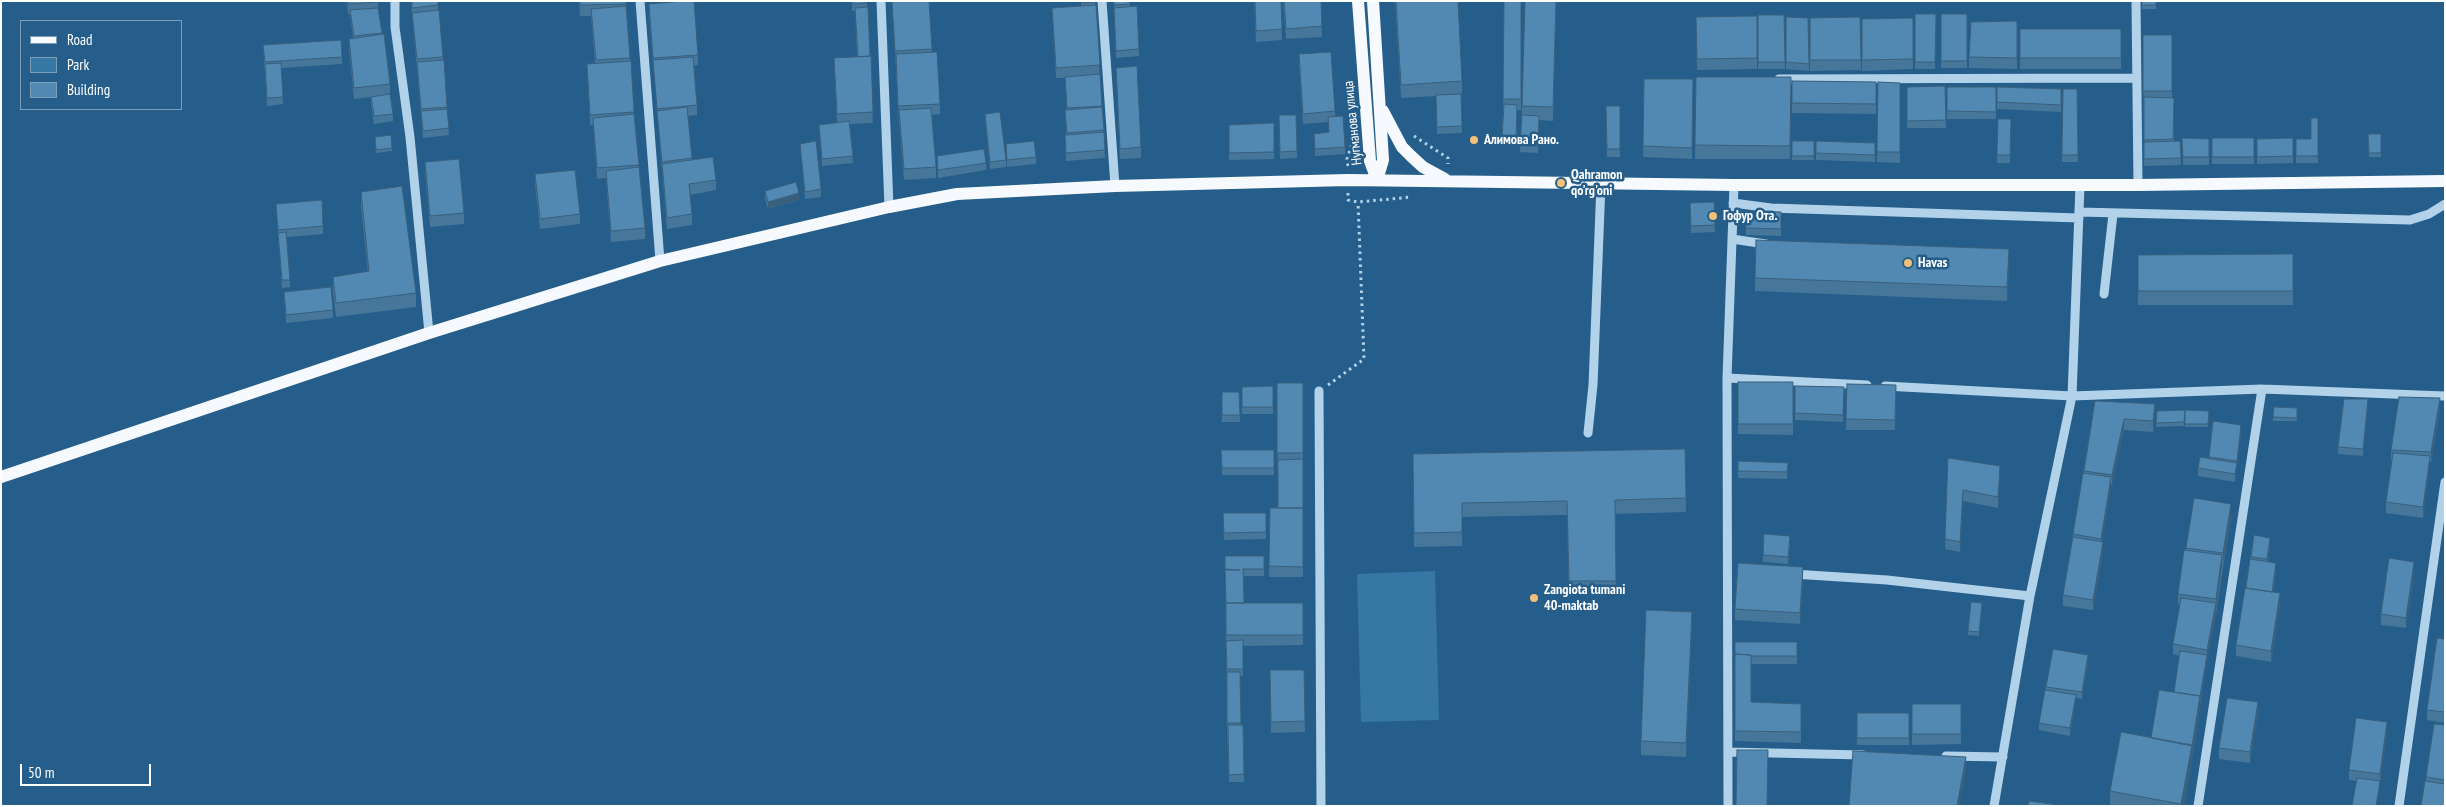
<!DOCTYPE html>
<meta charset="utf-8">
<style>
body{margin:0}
#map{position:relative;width:2446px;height:807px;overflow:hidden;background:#255e8a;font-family:"PT Sans Narrow",sans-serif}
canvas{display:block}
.frame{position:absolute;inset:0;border:2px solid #fff;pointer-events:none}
.legend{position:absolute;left:20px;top:20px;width:162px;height:90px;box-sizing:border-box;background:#255e8a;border:1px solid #7c9eb9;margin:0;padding:6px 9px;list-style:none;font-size:15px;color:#fff}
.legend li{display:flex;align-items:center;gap:10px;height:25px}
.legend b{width:25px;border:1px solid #7c9eb9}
.scale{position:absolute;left:20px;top:764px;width:131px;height:22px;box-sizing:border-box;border:2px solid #fff;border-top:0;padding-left:6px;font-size:15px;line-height:18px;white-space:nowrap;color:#fff;-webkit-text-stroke:4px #255e8a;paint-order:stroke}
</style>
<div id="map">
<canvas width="2446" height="807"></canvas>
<div class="frame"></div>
<ul class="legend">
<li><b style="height:6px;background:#f6fafe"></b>Road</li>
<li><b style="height:14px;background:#3677a5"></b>Park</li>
<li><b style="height:14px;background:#5189b3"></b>Building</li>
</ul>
<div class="scale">50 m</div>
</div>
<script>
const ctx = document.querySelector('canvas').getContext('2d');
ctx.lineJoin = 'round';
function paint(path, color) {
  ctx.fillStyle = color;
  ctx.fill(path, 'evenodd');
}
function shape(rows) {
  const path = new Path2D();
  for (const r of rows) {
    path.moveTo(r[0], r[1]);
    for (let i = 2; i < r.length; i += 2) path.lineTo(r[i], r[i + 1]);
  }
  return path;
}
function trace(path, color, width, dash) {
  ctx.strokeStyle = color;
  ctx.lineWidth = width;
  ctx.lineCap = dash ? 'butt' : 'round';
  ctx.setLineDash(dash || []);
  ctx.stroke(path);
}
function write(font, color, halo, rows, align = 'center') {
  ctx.font = font + ' "PT Sans Narrow",sans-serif';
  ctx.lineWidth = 5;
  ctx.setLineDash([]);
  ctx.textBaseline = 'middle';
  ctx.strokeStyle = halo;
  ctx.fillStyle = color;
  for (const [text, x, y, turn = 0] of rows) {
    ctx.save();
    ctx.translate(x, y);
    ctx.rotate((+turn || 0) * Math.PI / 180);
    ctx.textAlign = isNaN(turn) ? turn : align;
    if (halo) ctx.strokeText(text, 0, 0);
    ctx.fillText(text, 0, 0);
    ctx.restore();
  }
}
const green = shape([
 [1435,571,1439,720,1361,722,1357,574]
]);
const path = shape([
 [1414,136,1448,158,1448,164],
 [1348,166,1347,159,1353,141],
 [1348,193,1348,200,1358,202,1412,197],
 [1328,385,1364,359,1358,202]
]);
const minor = shape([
 [395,1,395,27,410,137,429,333],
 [640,1,660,261],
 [881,1,889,207],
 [1102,1,1115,186],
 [2136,1,2138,185],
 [1779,79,2136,78],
 [1733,203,1771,208,2079,218],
 [2079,212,2410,220,2429,214,2445,204],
 [1732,239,1766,244],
 [2104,294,2113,214],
 [1727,378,1867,385],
 [1885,386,2072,396,2262,389,2445,396],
 [1319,391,1321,806],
 [1588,433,1593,385,1601,184],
 [1793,574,1887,580,2030,596],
 [1728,752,1863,755],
 [1946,756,2003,757],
 [1728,806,1727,378,1734,185],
 [1994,806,2030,596,2072,396,2080,185],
 [2198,806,2262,389],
 [2399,806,2445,482]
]);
const major = shape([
 [1358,1,1370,161,1377,180],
 [1373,1,1383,160,1377,180],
 [1383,111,1402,147,1411,156,1423,167,1445,179],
 [1,477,429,333,660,261,889,207,957,194,1115,186,1348,180,1734,185,2138,185,2445,181]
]);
const wall = shape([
 [347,1,378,1,378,8,390,84,390,94,393,114,393,121,374,124,371,104,371,97,354,99,349,49,349,39,353,38,350,14,348,14],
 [411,1,438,1,438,10,443,57,449,135,423,138],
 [579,1,626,1,634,115,645,228,645,239,611,242,606,178,597,179,593,125,590,125,587,64,595,63,591,16,580,16],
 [852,1,867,1,873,123,850,124,853,163,822,166,819,125,837,123,834,58,857,57,855,11,852,11],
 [892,1,929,1,932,52,940,104,940,114,932,115,936,167,936,178,904,180,899,121],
 [1081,1,1095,1,1105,158,1066,161,1065,142,1065,135,1066,134,1065,110,1067,110,1065,78,1056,78,1052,8,1081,6],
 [1114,1,1130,1,1130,7,1139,49,1139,56,1116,58],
 [1254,1,1281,1,1282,40,1256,42],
 [1283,1,1321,1,1322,37,1286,39],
 [1395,1,1458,1,1462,81,1462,95,1461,95,1462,133,1437,134,1436,96,1401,98],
 [1504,1,1521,1,1521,110,1517,110,1516,146,1502,146,1503,110],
 [1556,1,1553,121,1539,120,1538,153,1520,152,1522,106],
 [2142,1,2156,1,2156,9,2142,9],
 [649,4,698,55,698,65,694,66,697,105,697,115,688,116,692,160,716,180,716,190,690,195,692,214,692,225,667,229,649,15],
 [1915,14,1936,14,1935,69,1915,69],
 [1941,14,1967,14,1967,68,1941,68],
 [1758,15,1784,15,1785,69,1758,69],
 [1757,16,1757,69,1697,70,1696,17],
 [1786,17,1808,18,1809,71,1786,69],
 [1860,17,1861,70,1810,71,1810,18],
 [1913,18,1913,69,1862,71,1862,19],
 [2017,21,2017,69,1969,68,1969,57],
 [2020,29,2121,29,2121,69,2020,69],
 [2143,35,2172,35,2172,98,2174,98,2174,141,2180,141,2181,165,2144,166],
 [263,45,342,57,342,64,281,68,283,104,267,106],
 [1299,54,1335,111,1335,116,1345,147,1345,154,1315,156,1314,134,1329,132,1328,122,1303,124,1299,65],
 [1116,68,1141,147,1141,158,1120,159],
 [1696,77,1791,77,1790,159,1695,159],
 [1644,79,1693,79,1692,159,1643,157],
 [1792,81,1876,82,1876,114,1792,113],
 [1878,82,1900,83,1900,163,1877,162],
 [1945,86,1946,128,1907,128,1907,87],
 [1947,87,1996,87,1996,119,1947,119],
 [1997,87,2061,89,2061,112,1997,109],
 [2063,89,2077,89,2078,162,2062,162],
 [1606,106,1620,106,1620,157,1607,157],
 [985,114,1006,160,1006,167,990,169,985,121],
 [1279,115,1296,115,1297,158,1280,159],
 [2318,118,2318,163,2296,163,2296,139,2311,139],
 [1998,119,2011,119,2010,163,1997,163],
 [1274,123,1274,159,1229,160,1229,125],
 [2368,134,2381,134,2381,157,2369,157],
 [375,137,392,148,392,151,376,153],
 [2182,138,2209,139,2209,165,2183,165],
 [2212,138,2254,138,2254,164,2212,164],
 [2293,138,2293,163,2257,164,2257,139],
 [1792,141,1814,141,1814,160,1792,160],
 [1816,141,1875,143,1875,162,1816,160],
 [800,144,821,189,821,197,805,199],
 [1006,144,1036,157,1036,164,1007,167],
 [937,156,986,163,986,170,938,178],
 [425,162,464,213,464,224,430,227,425,172],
 [535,174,580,214,580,224,540,229,535,185],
 [765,191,799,200,768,209,765,198],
 [361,192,416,293,416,307,336,317,333,291,333,277,368,272,361,206],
 [1714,202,1715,232,1691,233,1690,203],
 [276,204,323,226,323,234,287,237,290,287,282,288],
 [1746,211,1781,212,1781,236,1746,235],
 [2293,254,2293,305,2138,305,2138,255],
 [2009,263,2007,301,1755,291,1755,278],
 [284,292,333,310,333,318,286,323],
 [1738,382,1793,382,1793,435,1738,434],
 [1277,383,1303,383,1303,577,1269,577,1270,508,1278,508],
 [1847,384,1896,385,1895,430,1846,430],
 [1273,386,1273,414,1242,414,1242,387],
 [1795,386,1844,387,1843,422,1795,420],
 [1222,392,1239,392,1240,422,1222,422],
 [2095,401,2155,415,2153,432,2124,430,2112,485,2111,485,2102,542,2103,552,2093,610,2063,606,2063,595],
 [2368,406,2363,456,2338,454,2338,447],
 [2297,408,2297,421,2273,421,2273,417],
 [2440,408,2431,462,2430,462,2423,518,2386,513,2386,502,2392,460,2391,460,2391,450],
 [2185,410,2184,426,2156,427,2156,423],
 [2185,410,2209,411,2208,427,2185,427],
 [2213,421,2241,432,2235,482,2198,476,2198,468,2209,459],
 [1685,449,1686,512,1615,514,1616,594,1569,595,1567,515,1462,517,1462,546,1414,547,1413,454],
 [1221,450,1274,450,1274,475,1222,475],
 [1948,458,2000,477,1998,508,1963,501,1960,552,1945,549],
 [1738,461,1788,463,1787,479,1738,478],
 [1223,513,1266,513,1266,539,1224,540],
 [2231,515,2216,614,2207,660,2192,759,2184,806,2110,805,2110,791,2151,738,2174,692,2180,656,2173,654,2173,644,2180,605,2178,604,2178,594,2186,548],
 [2254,535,2270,545,2268,562,2276,570,2273,592,2280,604,2271,662,2236,656,2236,645],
 [1790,543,1788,564,1763,562,1763,555],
 [1225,556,1264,556,1264,576,1243,576,1244,603,1303,603,1303,645,1243,646,1243,676,1240,676,1241,725,1243,725,1244,782,1229,782,1227,730],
 [2414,573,2406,628,2381,625,2381,614],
 [1803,578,1800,624,1735,620,1735,609],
 [1982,603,1979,636,1968,635,1968,631],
 [1692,626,1686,757,1641,755,1641,741],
 [2445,639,2445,723,2427,720,2427,710],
 [1735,642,1797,642,1797,664,1751,664,1751,702,1801,704,1801,743,1735,741],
 [2088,663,2082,699,2076,698,2070,736,2039,730,2039,723,2046,687],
 [1270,670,1304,670,1305,732,1271,733],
 [1912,704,1961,704,1961,744,1912,745],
 [1857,713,1909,713,1909,745,1857,745],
 [2258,713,2250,763,2219,759,2219,748],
 [2445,725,2445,806,2426,781,2426,777],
 [2387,733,2377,806,2352,806,2356,781,2349,780,2349,770]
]);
const shadedWall = shape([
 [799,193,799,200,768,209,768,202],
 [2009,249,2009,263,2007,301,2007,287],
 [2440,398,2440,408,2431,462,2431,452],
 [2368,399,2368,406,2363,456,2363,449],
 [2155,404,2155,415,2153,432,2153,421],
 [2124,419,2124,430,2112,485,2112,475],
 [2241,425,2241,432,2235,482,2235,474],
 [2430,456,2430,466,2423,518,2423,507],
 [2000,466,2000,477,1998,508,1998,497],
 [2111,477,2111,488,2101,550,2101,539],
 [1963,490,1963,501,1960,552,1960,542],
 [2231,504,2231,515,2223,564,2223,553],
 [2270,538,2270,545,2267,567,2267,559],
 [2103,542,2103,552,2093,610,2093,600],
 [2222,555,2222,566,2216,610,2216,599],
 [2414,562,2414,573,2406,628,2406,618],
 [2276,563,2276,570,2271,600,2271,593],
 [1803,567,1803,578,1800,624,1800,613],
 [2280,593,2280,604,2271,662,2271,651],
 [2216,603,2216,614,2207,660,2207,650],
 [1692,612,1692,626,1686,757,1686,743],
 [2088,655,2088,663,2082,699,2082,692],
 [2207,655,2207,662,2200,704,2200,697],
 [2076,695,2076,702,2070,736,2070,728],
 [2200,696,2200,707,2192,757,2192,746],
 [2258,702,2258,713,2250,763,2250,752],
 [2387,722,2387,733,2380,785,2380,774],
 [2192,745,2192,759,2184,806,2181,806],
 [1966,757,1966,771,1960,806,1957,806],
 [2380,781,2380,788,2377,806,2376,806]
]);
const building = shape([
 [348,1,378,1,378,2,348,4,348,1],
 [412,1,438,1,438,5,412,8,412,1],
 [580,1,626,1,626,4,580,5,580,1],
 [684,1,694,1,698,55,653,58,649,4,684,1],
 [852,1,867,1,867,3,852,4,852,1],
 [892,1,929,1,932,49,895,51,892,1],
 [1081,1,1095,1,1095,2,1082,3,1081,1],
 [1114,1,1130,1,1130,4,1114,5,1114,1],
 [1255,1,1281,1,1282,29,1256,31,1255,1],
 [1284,1,1321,1,1322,26,1286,29,1284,1],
 [1396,1,1458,1,1462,81,1401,85,1396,1],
 [1504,1,1521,1,1521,99,1503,99,1504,1],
 [1525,1,1556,1,1553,107,1522,106,1525,1],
 [2142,1,2156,1,2156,5,2142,5,2142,1],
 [1096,5,1100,65,1056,68,1052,8,1096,5],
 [626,6,630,58,596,60,591,9,626,6],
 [1137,6,1139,49,1116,51,1114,8,1137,6],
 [868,7,870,56,858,57,855,8,868,7],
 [378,8,382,33,354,36,350,10,378,8],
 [439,10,443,57,417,59,412,13,439,10],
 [1915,14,1936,14,1935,62,1915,62,1915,14],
 [1941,14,1967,14,1967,61,1941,61,1941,14],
 [1758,15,1784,15,1785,62,1758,62,1758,15],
 [1757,16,1757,58,1697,59,1696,17,1757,16],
 [1786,17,1808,18,1809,64,1786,62,1786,17],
 [1860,17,1861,60,1810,60,1810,18,1860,17],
 [1913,18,1913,59,1862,60,1862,19,1913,18],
 [2017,21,2017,58,1969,57,1971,22,2017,21],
 [2020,29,2121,29,2121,58,2020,58,2020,29],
 [384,34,390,84,354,88,349,39,384,34],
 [2143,35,2172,35,2172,91,2143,91,2143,35],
 [341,40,342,57,265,62,263,45,341,40],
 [937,52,940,104,898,106,896,54,937,52],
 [1331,52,1335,111,1303,114,1299,54,1331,52],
 [871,56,873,112,837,114,834,58,871,56],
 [693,57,697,105,657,109,653,60,693,57],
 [444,60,447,107,421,109,417,62,444,60],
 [631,61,634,112,590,115,587,64,631,61],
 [281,63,283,97,267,98,265,64,281,63],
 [1137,66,1141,147,1120,149,1116,68,1137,66],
 [1100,74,1102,106,1067,108,1065,77,1100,74],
 [1696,77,1791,77,1790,146,1695,145,1696,77],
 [1644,79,1693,79,1692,148,1643,146,1644,79],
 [1792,81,1876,82,1876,104,1792,103,1792,81],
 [1878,82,1900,83,1900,152,1877,152,1878,82],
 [1945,86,1946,120,1907,121,1907,87,1945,86],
 [1947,87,1996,87,1996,112,1947,111,1947,87],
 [1997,87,2061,89,2061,105,1997,102,1997,87],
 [2063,89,2077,89,2078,155,2062,155,2063,89],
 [390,94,393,114,374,116,371,97,390,94],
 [1461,94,1462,126,1437,127,1436,95,1461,94],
 [2144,97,2174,98,2173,139,2144,140,2144,97],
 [1504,104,1517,105,1516,139,1502,138,1504,104],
 [1606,106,1620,106,1620,149,1607,149,1606,106],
 [687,107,692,158,662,162,657,111,687,107],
 [1102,107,1104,130,1067,133,1065,110,1102,107],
 [931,108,936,167,904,169,899,110,931,108],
 [447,109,449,128,423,131,421,111,447,109],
 [1000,112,1006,160,990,162,985,114,1000,112],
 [634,114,639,165,597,168,593,118,634,114],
 [1279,115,1296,115,1297,151,1280,152,1279,115],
 [1522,115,1539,116,1538,146,1520,145,1522,115],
 [1343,116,1345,147,1315,149,1314,134,1329,132,1328,117,1343,116],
 [2311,118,2318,118,2318,156,2296,156,2296,139,2311,139,2311,118],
 [1998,119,2011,119,2010,155,1997,155,1998,119],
 [849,121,853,156,822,159,819,125,849,121],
 [1274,123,1274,152,1229,153,1229,125,1274,123],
 [1104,132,1105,150,1066,153,1065,135,1104,132],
 [2368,134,2381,134,2381,153,2369,153,2368,134],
 [391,135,392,148,376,150,375,137,391,135],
 [2182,138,2209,139,2209,157,2183,157,2182,138],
 [2212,138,2254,138,2254,157,2212,157,2212,138],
 [2293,138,2293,156,2257,157,2257,139,2293,138],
 [816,141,821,189,805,192,800,144,816,141],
 [1034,141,1036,157,1007,160,1006,144,1034,141],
 [1792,141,1814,141,1814,156,1792,156,1792,141],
 [1816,141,1875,143,1875,155,1816,153,1816,141],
 [2180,141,2181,158,2144,159,2144,142,2180,141],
 [984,149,986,163,938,170,937,156,984,149],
 [713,157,716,180,689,184,692,214,667,218,662,164,713,157],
 [459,159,464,213,430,216,425,162,459,159],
 [639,167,645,228,611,231,606,171,639,167],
 [575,170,580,214,540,219,535,174,575,170],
 [796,182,799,193,768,202,765,191,796,182],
 [402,186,416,293,336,303,333,277,369,271,361,192,402,186],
 [322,200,323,226,278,230,276,204,322,200],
 [1714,202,1715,225,1691,226,1690,203,1714,202],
 [1746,211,1781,212,1781,229,1746,228,1746,211],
 [286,232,290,280,282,280,278,233,286,232],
 [1756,240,2009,249,2007,287,1755,278,1756,240],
 [2293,254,2293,291,2138,291,2138,255,2293,254],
 [331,287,333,310,286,315,284,292,331,287],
 [1738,382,1793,382,1793,424,1738,424,1738,382],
 [1277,383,1303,383,1303,453,1277,453,1277,383],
 [1847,384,1896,385,1895,420,1846,419,1847,384],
 [1273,386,1273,407,1242,407,1242,387,1273,386],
 [1795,386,1844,387,1843,415,1795,413,1795,386],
 [1222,392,1239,392,1240,415,1222,415,1222,392],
 [2399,397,2440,398,2431,452,2391,450,2399,397],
 [2344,399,2368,399,2363,449,2338,447,2344,399],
 [2095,401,2155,404,2153,421,2124,419,2112,475,2084,471,2095,401],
 [2274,407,2297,408,2297,418,2273,417,2274,407],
 [2185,410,2184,422,2156,423,2157,411,2185,410],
 [2185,410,2209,411,2208,424,2185,424,2185,410],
 [2213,421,2241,425,2237,461,2209,457,2213,421],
 [1685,449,1686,498,1615,500,1616,581,1569,581,1567,501,1462,503,1462,532,1414,533,1413,454,1685,449],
 [1221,450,1274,450,1274,468,1222,468,1221,450],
 [2393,453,2430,456,2423,507,2386,502,2393,453],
 [2200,457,2237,463,2235,474,2198,468,2200,457],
 [1948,458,2000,466,1998,497,1963,490,1960,542,1945,539,1948,458],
 [1303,459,1303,508,1278,508,1278,460,1303,459],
 [1738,461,1788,463,1787,472,1738,471,1738,461],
 [2083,473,2111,477,2101,539,2073,534,2083,473],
 [2194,498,2231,504,2223,553,2186,548,2194,498],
 [1270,508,1303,508,1303,567,1269,566,1270,508],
 [1223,513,1266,513,1266,532,1224,533,1223,513],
 [1764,534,1790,536,1788,557,1763,555,1764,534],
 [2254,535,2270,538,2267,559,2251,557,2254,535],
 [2073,537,2103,542,2093,600,2063,595,2073,537],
 [2184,550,2222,555,2216,599,2178,594,2184,550],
 [1225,556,1264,556,1264,569,1243,569,1244,603,1226,603,1225,570,1240,570,1225,569,1225,556],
 [2389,558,2414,562,2406,618,2381,614,2389,558],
 [2250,559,2276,563,2272,592,2246,588,2250,559],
 [1738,563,1803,567,1800,613,1735,609,1738,563],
 [2245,588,2280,593,2271,651,2236,645,2245,588],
 [2181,598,2216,603,2207,650,2173,644,2181,598],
 [1971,602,1982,603,1979,632,1968,631,1971,602],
 [1226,603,1303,603,1303,635,1226,635,1226,603],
 [1646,610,1692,612,1686,743,1641,741,1646,610],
 [2437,638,2445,639,2445,712,2427,710,2437,638],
 [1243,640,1243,669,1227,669,1226,641,1243,640],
 [1735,642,1797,642,1797,656,1751,656,1751,655,1735,654,1735,656,1735,642],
 [2053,649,2088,655,2082,692,2046,687,2053,649],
 [2180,651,2207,655,2200,697,2200,696,2174,692,2180,651],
 [1735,654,1751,655,1751,702,1801,704,1801,732,1735,731,1735,654],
 [1270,670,1304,670,1305,721,1271,722,1270,670],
 [1227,672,1240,672,1241,723,1227,723,1227,672],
 [2045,690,2076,695,2070,728,2039,723,2045,690],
 [2159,690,2200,696,2192,746,2151,738,2159,690],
 [2227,698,2258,702,2250,752,2219,748,2227,698],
 [1912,704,1961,704,1961,734,1912,734,1912,704],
 [1857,713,1909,713,1909,738,1857,738,1857,713],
 [2356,718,2387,722,2380,774,2349,770,2356,718],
 [2434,724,2445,725,2445,780,2426,777,2434,724],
 [1228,725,1243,725,1244,774,1229,775,1228,725],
 [2121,732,2192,745,2181,804,2110,791,2121,732],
 [1737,750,1768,750,1767,806,1736,806,1737,750],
 [1853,751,1966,757,1957,806,1849,806,1853,751],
 [2357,778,2380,781,2376,806,2352,806,2357,778],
 [2425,781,2445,784,2445,806,2421,806,2425,781],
 [2029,801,2059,805,2058,806,2028,806,2029,801]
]);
const markers = [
 [1474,140,5,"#f4bf76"],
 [1561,183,5,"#f4bf76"],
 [1713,216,5,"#f4bf76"],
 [1908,263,5,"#f4bf76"],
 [1534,598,5,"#f4bf76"]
];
const streetNames = [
 ["Нугманова улица",1353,123,-96]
];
const poiNames = [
 ["Алимова Рано.",1484,140],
 ["Qahramon",1571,175],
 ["qo'rg'oni",1571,191],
 ["Гофур Ота.",1723,216],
 ["Havas",1918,263],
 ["Zangiota tumani",1544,590],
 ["40-maktab",1544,606]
];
paint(green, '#3677a5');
trace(path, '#b2d2ea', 3, [2.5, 4]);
trace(minor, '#b2d2ea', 9);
trace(major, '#f6fafe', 12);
paint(wall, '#46769a');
paint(shadedWall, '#39607d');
paint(building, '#5189b3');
trace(building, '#39607d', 1);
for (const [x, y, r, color] of markers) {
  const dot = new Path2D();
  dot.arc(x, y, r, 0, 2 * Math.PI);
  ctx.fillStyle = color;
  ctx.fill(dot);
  trace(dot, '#255e8a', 2);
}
write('14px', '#fff', '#255e8a', streetNames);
write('bold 14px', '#fff', '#255e8a', poiNames, 'left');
</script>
